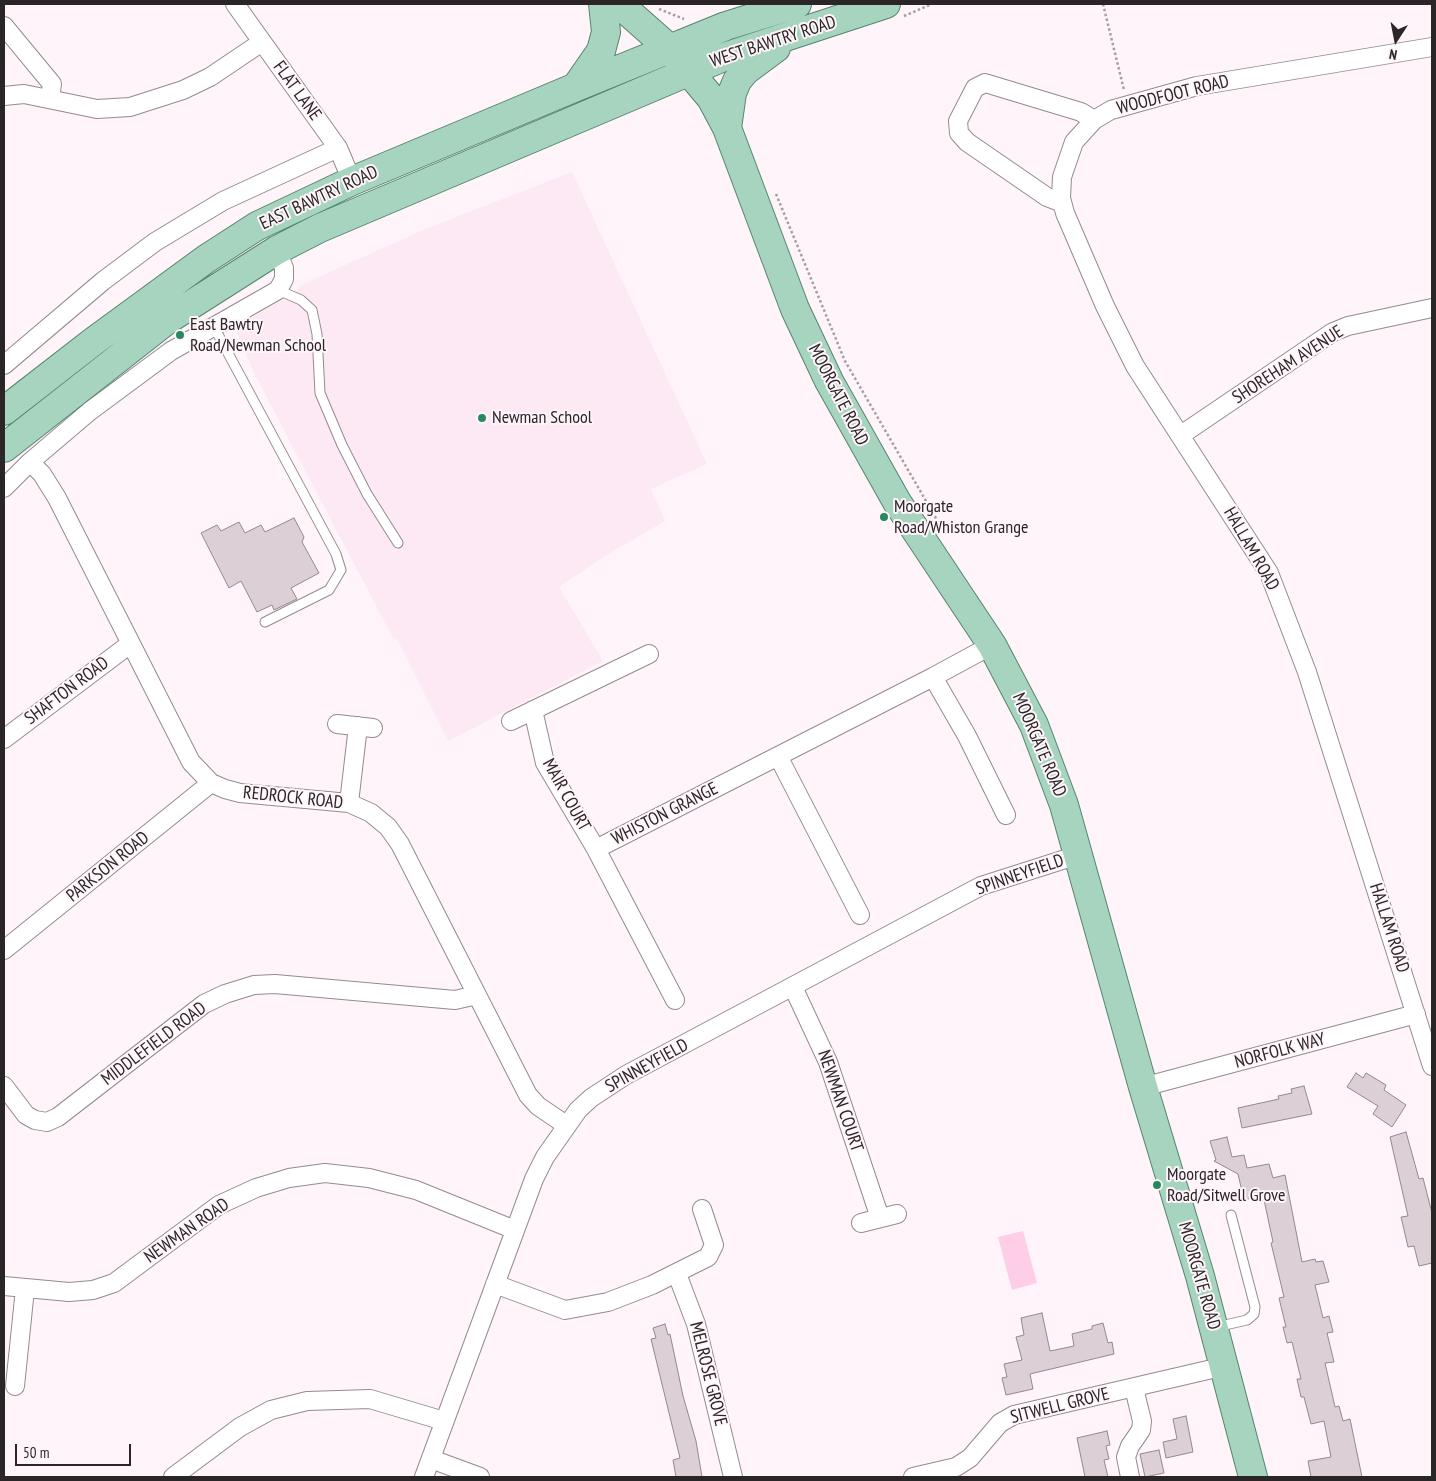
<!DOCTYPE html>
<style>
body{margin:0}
#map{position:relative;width:1436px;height:1481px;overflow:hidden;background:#fef4f9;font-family:"PT Sans Narrow",sans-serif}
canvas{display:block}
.frame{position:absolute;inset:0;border:5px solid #2a2527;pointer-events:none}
.north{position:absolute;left:1371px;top:15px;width:50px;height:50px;-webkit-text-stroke:4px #fef4f9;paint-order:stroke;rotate:191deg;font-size:14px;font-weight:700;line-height:20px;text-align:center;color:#2a2527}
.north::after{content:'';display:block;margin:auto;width:18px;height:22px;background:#2a2527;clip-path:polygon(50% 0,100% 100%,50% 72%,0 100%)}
.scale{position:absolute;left:15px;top:1444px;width:116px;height:22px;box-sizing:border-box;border:2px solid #2a2527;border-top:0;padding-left:6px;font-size:15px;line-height:18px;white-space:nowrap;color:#2a2527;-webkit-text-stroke:4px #fef4f9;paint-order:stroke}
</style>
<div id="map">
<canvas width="1436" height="1481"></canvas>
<div class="frame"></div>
<div class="north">N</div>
<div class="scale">50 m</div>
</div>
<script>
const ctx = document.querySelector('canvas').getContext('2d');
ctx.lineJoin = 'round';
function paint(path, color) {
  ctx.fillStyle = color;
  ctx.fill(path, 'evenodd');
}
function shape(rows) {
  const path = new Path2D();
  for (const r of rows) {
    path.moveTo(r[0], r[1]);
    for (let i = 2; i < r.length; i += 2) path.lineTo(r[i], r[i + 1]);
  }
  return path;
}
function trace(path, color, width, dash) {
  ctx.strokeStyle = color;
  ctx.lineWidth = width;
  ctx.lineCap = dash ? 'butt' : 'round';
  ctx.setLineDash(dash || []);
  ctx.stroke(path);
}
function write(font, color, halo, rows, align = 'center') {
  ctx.font = font + ' "PT Sans Narrow",sans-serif';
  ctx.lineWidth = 4;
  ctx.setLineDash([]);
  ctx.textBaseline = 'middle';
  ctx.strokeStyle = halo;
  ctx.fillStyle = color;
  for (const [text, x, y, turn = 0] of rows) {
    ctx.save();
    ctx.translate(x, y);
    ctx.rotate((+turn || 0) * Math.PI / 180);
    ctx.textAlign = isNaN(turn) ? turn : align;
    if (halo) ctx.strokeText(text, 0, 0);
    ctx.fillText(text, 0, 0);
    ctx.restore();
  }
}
const built = shape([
 [572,172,707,464,651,489,665,521,605,556,559,587,603,661,448,741,397,639,394,640,253,371,235,328,282,300,291,301,301,285,423,230]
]);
const green = shape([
 [1023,1231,1037,1283,1012,1290,998,1237]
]);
const building = shape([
 [294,518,304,537,302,542,319,573,291,588,297,599,274,610,272,605,257,612,241,581,229,588,201,533,217,525,221,531,239,522,245,533,261,525,265,532,294,518],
 [1356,1073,1363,1078,1366,1073,1386,1085,1384,1090,1406,1105,1392,1127,1373,1114,1378,1106,1347,1087,1356,1073],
 [1304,1086,1312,1114,1242,1128,1238,1108,1279,1099,1278,1096,1292,1093,1291,1089,1304,1086],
 [1406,1132,1419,1179,1423,1178,1432,1213,1432,1263,1419,1266,1414,1246,1408,1247,1405,1234,1401,1217,1408,1216,1390,1137,1406,1132],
 [1227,1137,1232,1157,1244,1155,1247,1168,1269,1164,1273,1178,1285,1175,1302,1262,1315,1259,1316,1262,1323,1261,1329,1282,1315,1285,1323,1318,1329,1316,1333,1332,1327,1333,1334,1362,1325,1363,1335,1407,1339,1406,1343,1421,1350,1419,1362,1477,1311,1477,1308,1461,1331,1457,1324,1421,1311,1424,1304,1397,1301,1397,1297,1379,1301,1379,1292,1342,1287,1343,1283,1327,1286,1327,1279,1298,1284,1297,1271,1243,1273,1242,1263,1195,1244,1200,1238,1174,1214,1161,1216,1160,1210,1141,1227,1137],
 [1042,1313,1050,1351,1074,1346,1072,1334,1092,1329,1092,1326,1103,1323,1108,1343,1112,1342,1114,1354,1030,1374,1033,1389,1006,1395,1002,1378,1007,1377,1004,1364,1022,1360,1016,1337,1024,1335,1021,1318,1042,1313],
 [665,1324,668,1335,670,1334,683,1396,696,1441,702,1477,676,1477,673,1460,680,1458,651,1339,656,1338,653,1328,665,1324],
 [1186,1416,1193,1452,1166,1458,1163,1442,1177,1439,1173,1419,1186,1416],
 [1107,1431,1110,1445,1106,1446,1109,1459,1104,1460,1108,1477,1085,1477,1077,1438,1107,1431],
 [1159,1450,1164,1473,1145,1477,1140,1454,1159,1450]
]);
const path = shape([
 [1103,4,1124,90],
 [659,9,684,19],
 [904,16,932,4],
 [776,194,845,361,937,520]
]);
const service = shape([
 [278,290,301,300,312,310,317,334,320,393,342,445,367,494,398,543],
 [214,327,336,554,341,570,329,590,265,622],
 [1216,1327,1247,1320,1254,1314,1255,1307,1231,1215]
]);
const minor = shape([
 [235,4,338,148,352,181],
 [4,26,52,84,50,99],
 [1432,47,1197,86,1111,110,1094,120,1074,142,1062,177,1061,198,1065,213,1105,306,1135,366,1269,573,1307,672,1432,1066],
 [4,96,24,94,97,109,130,107,183,90,210,77,262,42],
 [1062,203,1047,197,967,142,959,133,958,121,975,88,985,83,1081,112,1094,120],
 [4,365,103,281,155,242,223,201,338,148],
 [1181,435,1333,332,1348,326,1432,308],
 [30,462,42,474,57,498,191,762,211,783,225,789,240,793,349,803,371,813,388,827,400,844,528,1095,538,1106,566,1125],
 [4,488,30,462,90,411,171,351,278,290,284,279,284,268,277,250],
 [933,677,967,736,1006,815],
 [533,710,545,763,596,849,675,1000],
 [511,721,649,654],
 [337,724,373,728],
 [4,739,130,644],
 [778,756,860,915],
 [349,803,358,726],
 [596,849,933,677,992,645],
 [4,950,211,783],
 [793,987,828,1062,880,1218],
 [4,1086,26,1115,35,1120,47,1122,58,1117,204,1004,225,994,254,985,275,984,455,1000,477,995],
 [1143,1087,1416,1014],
 [861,1223,897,1214],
 [677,1274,696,1324,733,1477],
 [495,1284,565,1310,608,1302,652,1285,708,1257,714,1245,702,1209],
 [4,1286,69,1292,93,1290,114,1283,219,1205,256,1188,289,1178,325,1173,369,1178,416,1190,515,1230],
 [15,1386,25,1289],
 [431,1459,480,1477],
 [173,1477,240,1427,271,1410,307,1401,370,1399,444,1421],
 [424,1477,534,1179,545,1157,578,1110,591,1098,626,1075,981,886,1078,855],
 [913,1477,956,1467,970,1458,1000,1423,1014,1415,1225,1366],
 [1130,1477,1126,1457,1130,1446,1141,1430,1142,1421,1134,1388]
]);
const primary = shape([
 [619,4,670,49,711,98,727,128,795,309,829,381,897,502,992,645,1034,725,1064,805,1143,1087,1200,1276,1253,1477],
 [576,87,601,51,606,32,603,4],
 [727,128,732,93,737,81,745,71,776,48],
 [4,411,94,341,206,259,257,226,352,181,576,87,726,26,797,4],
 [4,448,167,320,277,250,320,228,721,58,886,4]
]);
const markers = [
 [180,335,5,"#2a8860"],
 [482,418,5,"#2a8860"],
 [884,517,5,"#2a8860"],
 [1157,1185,5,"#2a8860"]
];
const streetNames = [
 ["WEST BAWTRY ROAD",773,42,-18],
 ["FLAT LANE",297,91,54],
 ["WOODFOOT ROAD",1173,95,-14],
 ["EAST BAWTRY ROAD",319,198,-25],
 ["SHOREHAM AVENUE",1288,365,-33],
 ["MOORGATE ROAD",838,395,63],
 ["HALLAM ROAD",1251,549,60],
 ["SHAFTON ROAD",67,691,-37],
 ["MOORGATE ROAD",1039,745,67],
 ["MAIR COURT",566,795,61],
 ["REDROCK ROAD",293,798,6],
 ["WHISTON GRANGE",665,814,-27],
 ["PARKSON ROAD",108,867,-39],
 ["SPINNEYFIELD",1020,875,-19],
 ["HALLAM ROAD",1389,928,72],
 ["MIDDLEFIELD ROAD",154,1044,-37],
 ["NORFOLK WAY",1280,1051,-15],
 ["SPINNEYFIELD",647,1066,-29],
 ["NEWMAN COURT",840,1101,71],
 ["NEWMAN ROAD",187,1231,-35],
 ["MOORGATE ROAD",1199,1276,74],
 ["MELROSE GROVE",708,1374,76],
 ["SITWELL GROVE",1060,1406,-14]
];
const poiNames = [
 ["East Bawtry",190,325],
 ["Road/Newman School",190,346],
 ["Newman School",492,418],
 ["Moorgate",894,507],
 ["Road/Whiston Grange",894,528],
 ["Moorgate",1167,1175],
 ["Road/Sitwell Grove",1167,1196]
];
paint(built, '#fde9f3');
paint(green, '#fdcee5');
paint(building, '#dcd0d6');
trace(building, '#93888d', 1);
trace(service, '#958a8f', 11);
trace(minor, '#958a8f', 20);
trace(primary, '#55856d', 30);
trace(path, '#a69ea1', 2.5, [2.5, 2.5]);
trace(service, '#fff', 9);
trace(minor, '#fff', 18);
trace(primary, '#a7d4be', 28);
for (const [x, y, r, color] of markers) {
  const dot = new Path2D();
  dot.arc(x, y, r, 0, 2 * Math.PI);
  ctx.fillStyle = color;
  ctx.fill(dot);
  trace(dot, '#fef4f9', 2);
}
write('18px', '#2a2527', '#fef4f9', streetNames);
write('18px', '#2a2527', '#fef4f9', poiNames, 'left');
</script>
